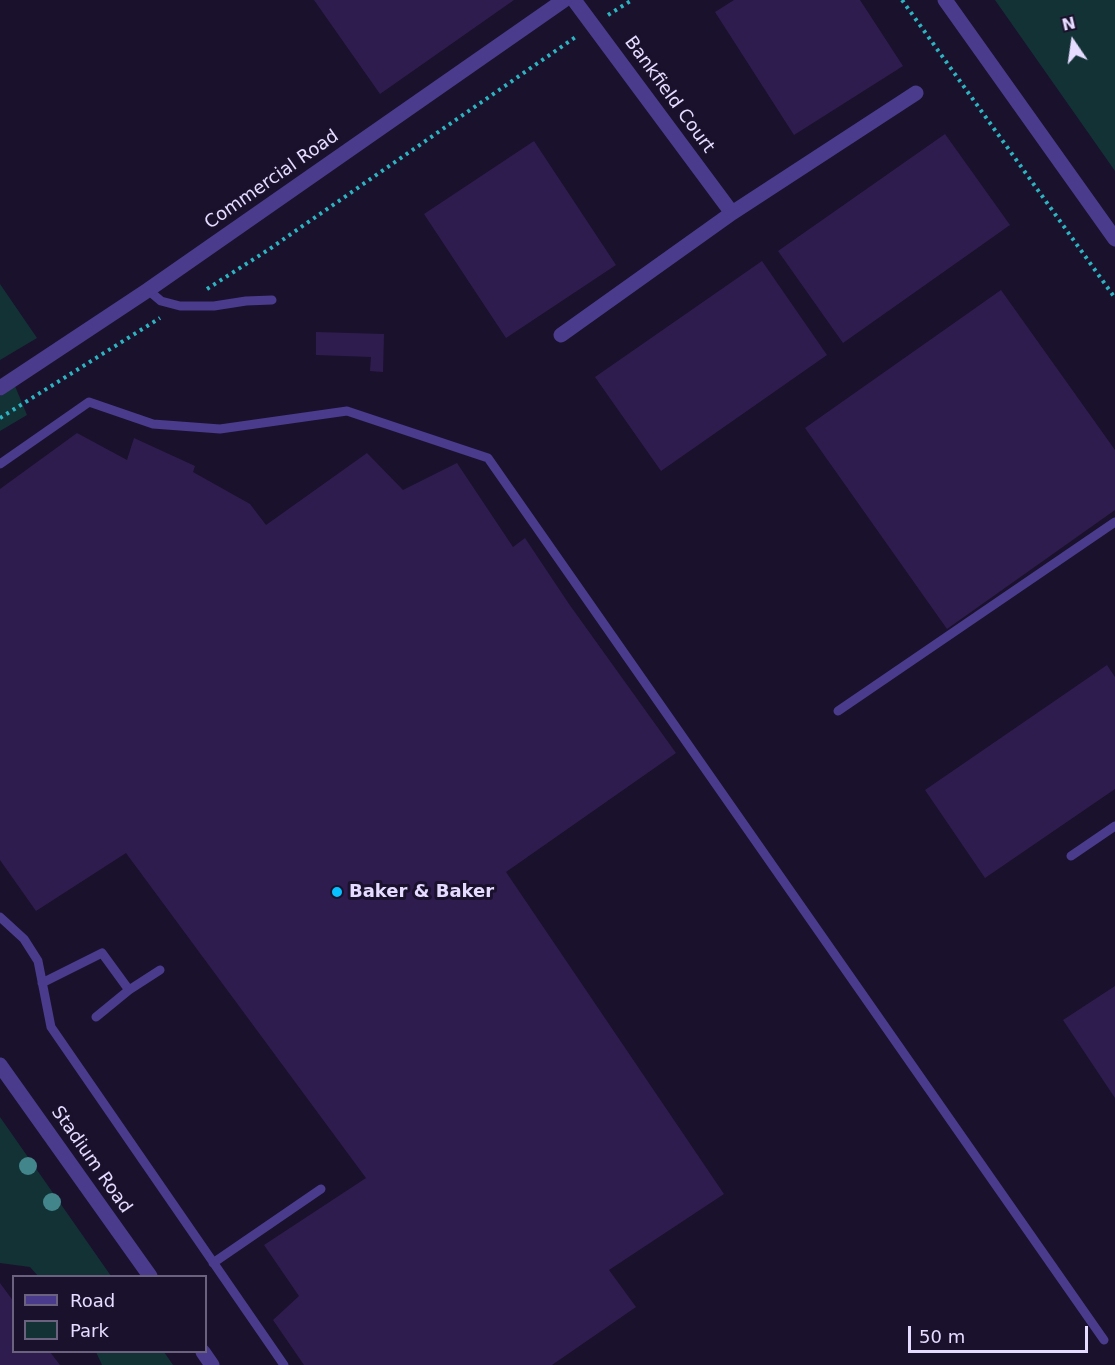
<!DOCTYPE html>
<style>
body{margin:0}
#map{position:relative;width:1115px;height:1365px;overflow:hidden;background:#1a112c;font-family:"DejaVu Sans",sans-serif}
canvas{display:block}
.legend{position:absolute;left:12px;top:1275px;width:195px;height:78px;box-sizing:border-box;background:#1a112c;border:2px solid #6b6280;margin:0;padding:8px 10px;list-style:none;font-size:18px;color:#e5dcff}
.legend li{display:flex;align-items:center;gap:12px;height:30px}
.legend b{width:30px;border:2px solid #6b6280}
.north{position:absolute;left:1043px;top:12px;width:60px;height:60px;-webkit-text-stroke:4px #1a112c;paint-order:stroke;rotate:347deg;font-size:16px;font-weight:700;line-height:24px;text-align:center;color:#e5dcff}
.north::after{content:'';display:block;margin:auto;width:21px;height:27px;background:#e5dcff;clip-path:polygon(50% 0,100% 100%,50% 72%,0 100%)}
.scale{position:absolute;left:908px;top:1326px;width:180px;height:27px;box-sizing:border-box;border:3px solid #e5dcff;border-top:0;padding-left:8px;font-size:18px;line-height:21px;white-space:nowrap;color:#e5dcff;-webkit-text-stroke:4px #1a112c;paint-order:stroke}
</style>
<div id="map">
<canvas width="1115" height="1365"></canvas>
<ul class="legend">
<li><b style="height:8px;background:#4b3b8c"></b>Road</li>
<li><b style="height:16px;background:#133236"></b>Park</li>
</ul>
<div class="north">N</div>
<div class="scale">50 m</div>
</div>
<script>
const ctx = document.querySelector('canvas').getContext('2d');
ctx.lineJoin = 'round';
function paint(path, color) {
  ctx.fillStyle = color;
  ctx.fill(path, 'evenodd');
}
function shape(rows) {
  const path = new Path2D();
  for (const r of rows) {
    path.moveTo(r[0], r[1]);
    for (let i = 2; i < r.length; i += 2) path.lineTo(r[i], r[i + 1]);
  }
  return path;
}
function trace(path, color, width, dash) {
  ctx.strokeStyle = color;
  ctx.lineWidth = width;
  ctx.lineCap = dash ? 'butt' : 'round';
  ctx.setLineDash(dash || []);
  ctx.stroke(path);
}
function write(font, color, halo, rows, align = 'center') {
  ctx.font = font + ' "DejaVu Sans",sans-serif';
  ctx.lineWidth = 6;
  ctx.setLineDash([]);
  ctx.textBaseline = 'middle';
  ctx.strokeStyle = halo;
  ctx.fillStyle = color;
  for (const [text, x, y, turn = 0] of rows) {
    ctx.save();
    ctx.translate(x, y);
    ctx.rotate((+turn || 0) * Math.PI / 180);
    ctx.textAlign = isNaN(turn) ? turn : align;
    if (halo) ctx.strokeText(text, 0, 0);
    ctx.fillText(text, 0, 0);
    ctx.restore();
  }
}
const green = shape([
 [995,0,1115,0,1115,171],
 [0,284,37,338,0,360],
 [15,386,27,415,0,431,0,396],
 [0,1117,111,1276,38,1276,30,1267,0,1263],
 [96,1352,164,1352,173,1365,102,1365]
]);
const building = shape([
 [314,0,514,0,380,94],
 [734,0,860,0,903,66,794,135,715,12],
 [945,134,1010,225,843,343,778,251],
 [534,141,616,265,506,338,424,214],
 [762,261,827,355,661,471,595,377],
 [1001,290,1115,450,1115,510,947,629,805,428],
 [316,332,384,334,383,372,370,371,371,357,316,355],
 [77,433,127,460,134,438,195,466,193,472,250,504,266,525,367,453,403,490,457,463,513,547,525,538,569,604,676,753,506,872,724,1194,609,1270,636,1307,552,1365,304,1365,273,1320,299,1296,264,1245,366,1178,126,853,36,911,0,860,0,489],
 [1107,665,1115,677,1115,789,985,878,925,790],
 [1115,986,1115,1098,1063,1020],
 [0,1283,14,1302,14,1352,50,1352,60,1365,0,1365]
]);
const path = shape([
 [902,0,1115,298],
 [608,15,632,0],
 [207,289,268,250,577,36],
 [0,418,160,318]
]);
const service = shape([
 [148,290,161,301,180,306,214,306,246,301,272,300],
 [0,464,89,402,153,424,220,429,347,411,488,458,1104,1340],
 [838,711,1115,522],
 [1071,856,1115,826],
 [0,917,24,939,38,961,51,1027,284,1365],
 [42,983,102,953,129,990],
 [96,1017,129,990,160,970],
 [213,1263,321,1189]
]);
const minor = shape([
 [574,0,732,213],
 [561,335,732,213,916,93]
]);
const tertiary = shape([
 [945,0,1115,239],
 [0,388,148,290,564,0],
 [0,1065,150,1276],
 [203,1352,212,1365]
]);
const trees = [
 [28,1166],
 [52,1202]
];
const markers = [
 [337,892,6,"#08bfff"]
];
const streetNames = [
 ["Bankfield Court",669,95,54],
 ["Commercial Road",272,180,-35],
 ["Stadium Road",91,1160,55]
];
const poiNames = [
 ["Baker & Baker",349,892]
];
paint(green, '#133236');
paint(building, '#2e1c4e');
trace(path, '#2eb3c1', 4, [3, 4.5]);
trace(service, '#4b3b8c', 9);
trace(minor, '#4b3b8c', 15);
trace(tertiary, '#4b3b8c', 15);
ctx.fillStyle = '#42858b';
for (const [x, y] of trees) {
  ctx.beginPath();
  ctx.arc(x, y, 9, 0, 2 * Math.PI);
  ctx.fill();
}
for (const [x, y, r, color] of markers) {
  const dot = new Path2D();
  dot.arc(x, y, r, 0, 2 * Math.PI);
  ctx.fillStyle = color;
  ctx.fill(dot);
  trace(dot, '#1a112c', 2);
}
write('18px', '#e5dcff', '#1a112c', streetNames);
write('bold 18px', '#e5dcff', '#1a112c', poiNames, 'left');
</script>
